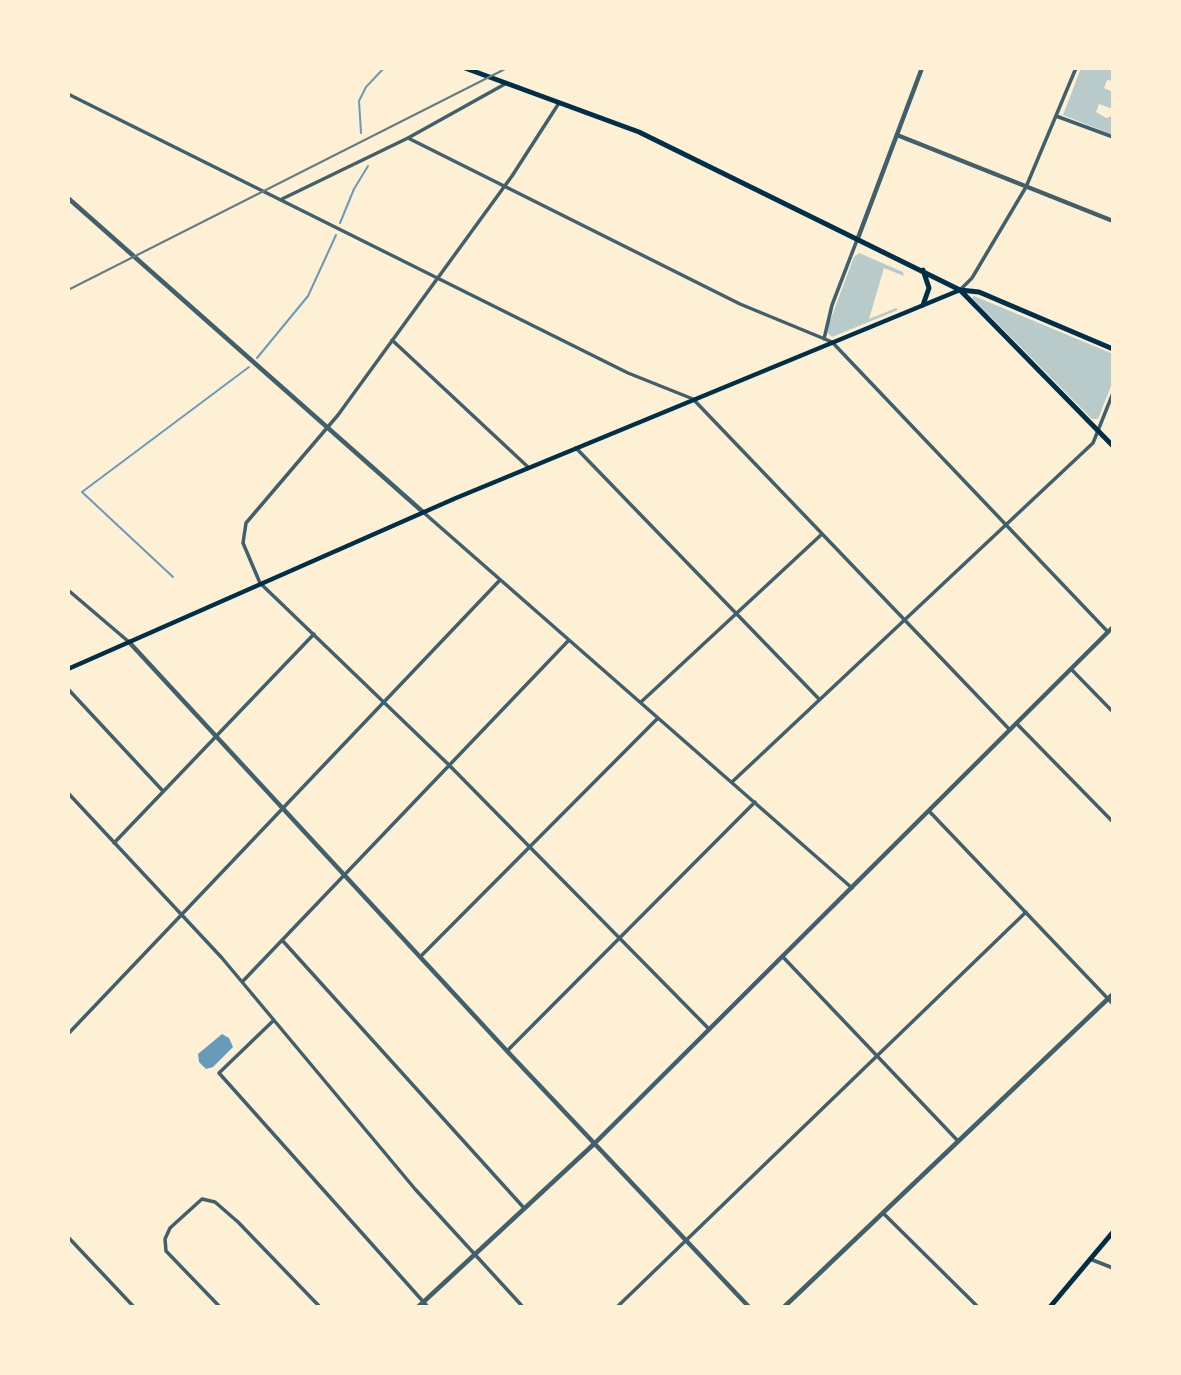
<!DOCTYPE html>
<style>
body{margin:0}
#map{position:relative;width:1181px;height:1375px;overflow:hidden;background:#fdf0d5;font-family:"Titillium Web",sans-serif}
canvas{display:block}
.frame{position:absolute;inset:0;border:70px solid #fdf0d5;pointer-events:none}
</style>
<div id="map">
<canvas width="1181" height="1375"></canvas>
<div class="frame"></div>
</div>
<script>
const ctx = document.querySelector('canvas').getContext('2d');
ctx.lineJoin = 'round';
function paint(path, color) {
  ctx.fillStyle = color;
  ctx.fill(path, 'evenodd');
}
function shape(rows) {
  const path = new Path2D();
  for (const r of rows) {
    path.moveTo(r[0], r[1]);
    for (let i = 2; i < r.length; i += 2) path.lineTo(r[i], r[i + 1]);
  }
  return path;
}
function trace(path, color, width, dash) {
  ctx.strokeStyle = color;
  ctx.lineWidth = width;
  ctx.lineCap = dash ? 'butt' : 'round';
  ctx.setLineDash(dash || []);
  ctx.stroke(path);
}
const green = shape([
 [1081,68,1113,68,1113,81,1107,80,1104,88,1113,92,1113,109,1099,104,1096,112,1106,118,1110,117,1113,110,1113,135,1063,115],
 [859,253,903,272,904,276,884,268,869,319,896,308,898,310,832,337,828,333,828,326,854,257],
 [974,296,1113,354,1113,381,1098,419,1092,419,972,298]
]);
const water = shape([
 [222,1034,229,1038,233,1047,213,1067,206,1069,199,1062,198,1054]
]);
const stream = shape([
 [361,133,359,101,366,87,384,68],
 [340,223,354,189,368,166],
 [257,358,308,296,336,235],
 [173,577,82,492,249,367]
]);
const minor = shape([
 [68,94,628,373,693,399,1010,730],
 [559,103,512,176,338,415,246,523,243,543,260,583,449,765,709,1029],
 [1056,116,1113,137],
 [408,138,740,304,832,342,1108,632],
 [282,199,408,138,505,84],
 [961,289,972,278,1026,187,1076,68],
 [824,339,832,305,857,240],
 [392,340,528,467],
 [576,448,819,699],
 [423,512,852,888],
 [68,590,129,642],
 [1071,669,1113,712],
 [68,689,162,790],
 [641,702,822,534],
 [1016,723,1113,822],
 [732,782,1093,443,1113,393],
 [68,793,222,958,415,1189,523,1307],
 [929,811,1113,1004],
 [114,843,314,634],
 [282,940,524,1208],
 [782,956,958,1141],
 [420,957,658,718],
 [243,981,569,640],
 [274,1020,219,1073,428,1307],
 [68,1034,500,580],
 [507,1051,755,802],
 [883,1213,978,1307],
 [68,1237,134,1307],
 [1090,1259,1113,1268],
 [220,1307,166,1251,165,1239,170,1228,202,1199,215,1202,238,1222,320,1307],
 [617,1307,1026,912]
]);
const tertiary = shape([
 [897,135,1113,221],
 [68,198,423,512],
 [858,238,922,68],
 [129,642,507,1051,749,1307],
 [418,1307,594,1144,1113,627],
 [784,1307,1113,994]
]);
const secondary = shape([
 [68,669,456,498,960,290]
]);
const primary = shape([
 [1050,1307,1113,1232]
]);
const trunk = shape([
 [465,68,639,132,960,290,979,292,1113,349],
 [960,290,1113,446],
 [923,305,929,288,923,270]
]);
const rail = shape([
 [68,290,507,68]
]);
paint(green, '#b9caca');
paint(water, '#669bbc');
trace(stream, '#669bbc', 2);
trace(minor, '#3f606c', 3.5);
trace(tertiary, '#3f606c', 4.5);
trace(secondary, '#003049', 4.5);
trace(primary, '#003049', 5);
trace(trunk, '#003049', 5);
trace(rail, '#657d81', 2);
</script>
